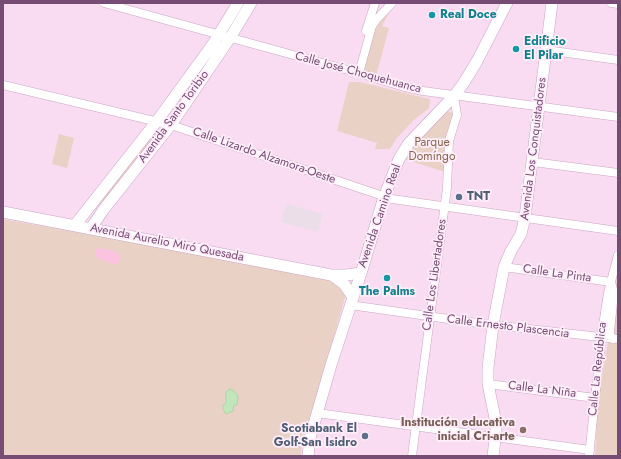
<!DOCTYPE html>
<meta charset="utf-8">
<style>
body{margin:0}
#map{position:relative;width:621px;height:459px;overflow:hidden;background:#fce8f6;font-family:Jost,sans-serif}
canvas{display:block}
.frame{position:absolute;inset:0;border:4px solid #774c74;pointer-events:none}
</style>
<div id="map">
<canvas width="621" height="459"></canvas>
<div class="frame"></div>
</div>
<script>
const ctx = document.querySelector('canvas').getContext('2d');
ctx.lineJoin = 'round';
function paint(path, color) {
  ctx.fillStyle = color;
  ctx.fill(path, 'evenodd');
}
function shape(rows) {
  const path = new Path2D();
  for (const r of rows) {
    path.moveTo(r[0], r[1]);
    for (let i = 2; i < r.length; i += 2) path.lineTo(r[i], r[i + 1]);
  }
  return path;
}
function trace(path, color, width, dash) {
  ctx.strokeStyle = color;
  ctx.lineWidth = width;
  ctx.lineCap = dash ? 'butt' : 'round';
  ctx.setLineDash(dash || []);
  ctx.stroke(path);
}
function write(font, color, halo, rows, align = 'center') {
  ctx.font = font + ' Jost,sans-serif';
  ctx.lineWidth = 3.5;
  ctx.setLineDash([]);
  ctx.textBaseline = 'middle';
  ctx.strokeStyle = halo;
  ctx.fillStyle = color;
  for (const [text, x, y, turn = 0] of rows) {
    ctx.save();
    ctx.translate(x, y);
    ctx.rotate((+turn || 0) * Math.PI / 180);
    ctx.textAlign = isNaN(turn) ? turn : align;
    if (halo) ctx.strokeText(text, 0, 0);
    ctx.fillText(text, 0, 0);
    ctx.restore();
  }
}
const residential = shape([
 [3,3,618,3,618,456,3,456]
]);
const industrial = shape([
 [286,204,323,214,318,232,281,222]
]);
const green = shape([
 [389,13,382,26,389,28,376,76,363,72,377,24],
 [349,82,360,82,430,99,429,108,414,120,396,139,390,149,375,149,377,143,337,131],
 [448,111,454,114,445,172,404,159,408,150],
 [154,129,160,132,102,205,98,205,96,203],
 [59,134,74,138,67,168,52,164],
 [3,219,333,278,346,294,315,404,302,438,301,456,3,456],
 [618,269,618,456,595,456,598,401,610,329]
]);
const sand = shape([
 [99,248,111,250,119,254,121,258,119,263,112,264,98,258,95,255,95,250]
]);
const water = shape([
 [230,389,233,390,238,396,237,405,234,405,233,411,226,414,223,409,223,405,226,403,226,392,230,389]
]);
const street = shape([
 [104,3,355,72,401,86,423,91,618,117],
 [611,3,618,4],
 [366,31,375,3],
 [546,50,618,60],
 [359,73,372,26,377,19,392,3],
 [3,85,171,125,392,199,618,231],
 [533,162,618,173],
 [504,267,611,282,614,293,610,331,610,335,613,339],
 [350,305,484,324,618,339],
 [488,384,595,398],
 [317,413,590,450],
 [412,456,447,188,449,141,457,115,454,96],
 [589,456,602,332,608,293,618,255]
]);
const secondary = shape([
 [3,212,331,275,346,275,361,273],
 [75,225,157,121,213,44,238,3],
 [91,228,104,209,173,122,230,38,251,3],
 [332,275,344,284,353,297],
 [308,456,310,438,331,365,362,270,384,197,399,159,409,143,454,96,463,84,476,63,507,3],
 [493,456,496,431,496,423,488,384,488,368,493,325,504,267,511,251,521,234,525,217,552,3]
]);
const markers = [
 [432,15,4,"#0f9aa8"],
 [516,49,4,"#0f9aa8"],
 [459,197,4,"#5c6f8a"],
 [387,278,4,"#0f9aa8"],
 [523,430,4,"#8d6e63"],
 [365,436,4,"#5c6f8a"]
];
const cultureNames = [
 ["Real Doce",440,15],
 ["Edificio",524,42],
 ["El Pilar",524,56],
 ["The Palms",387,292,"center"]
];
const streetNames = [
 ["Calle José Choquehuanca",358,73,15],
 ["Avenida Santo Toribio",174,117,-54],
 ["Avenida Los Conquistadores",534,149,-83],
 ["Calle Lizardo Alzamora-Oeste",264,156,19],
 ["Avenida Camino Real",380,216,-71],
 ["Avenida Aurelio Miró Quesada",167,243,11],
 ["Calle La Pinta",557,274,8],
 ["Calle Los Libertadores",435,275,-82],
 ["Calle Ernesto Plascencia",508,327,7],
 ["Calle La República",598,369,-84],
 ["Calle La Niña",542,390,7]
];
const parkNames = [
 ["Parque",432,143],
 ["Domíngo",432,157]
];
const serviceNames = [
 ["TNT",467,197],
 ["Scotiabank El",357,429,"right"],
 ["Golf-San Isidro",357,443,"right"]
];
const educationNames = [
 ["Institución educativa",515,423],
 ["inicial Cri-arte",515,437]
];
paint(residential, '#f9dcf1');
paint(industrial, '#ebdee9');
paint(green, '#ead1c6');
paint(sand, '#fbc3df');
paint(water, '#c2e6bc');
trace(water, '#a9d8a2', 1);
trace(street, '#caa8c4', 9);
trace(secondary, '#cba4c5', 12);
trace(street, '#fff', 8);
trace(secondary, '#fff', 11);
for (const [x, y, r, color] of markers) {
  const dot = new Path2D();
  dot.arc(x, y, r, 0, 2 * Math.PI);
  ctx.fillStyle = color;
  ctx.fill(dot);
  trace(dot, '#ffeefa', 1.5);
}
write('bold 12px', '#0d838f', '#ffeefa', cultureNames, 'left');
write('12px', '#774c74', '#ffeefa', streetNames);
write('12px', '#886449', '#ffeefa', parkNames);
write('bold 12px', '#4e5e75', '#ffeefa', serviceNames, 'left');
write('bold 12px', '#785e54', '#ffeefa', educationNames, 'right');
</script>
